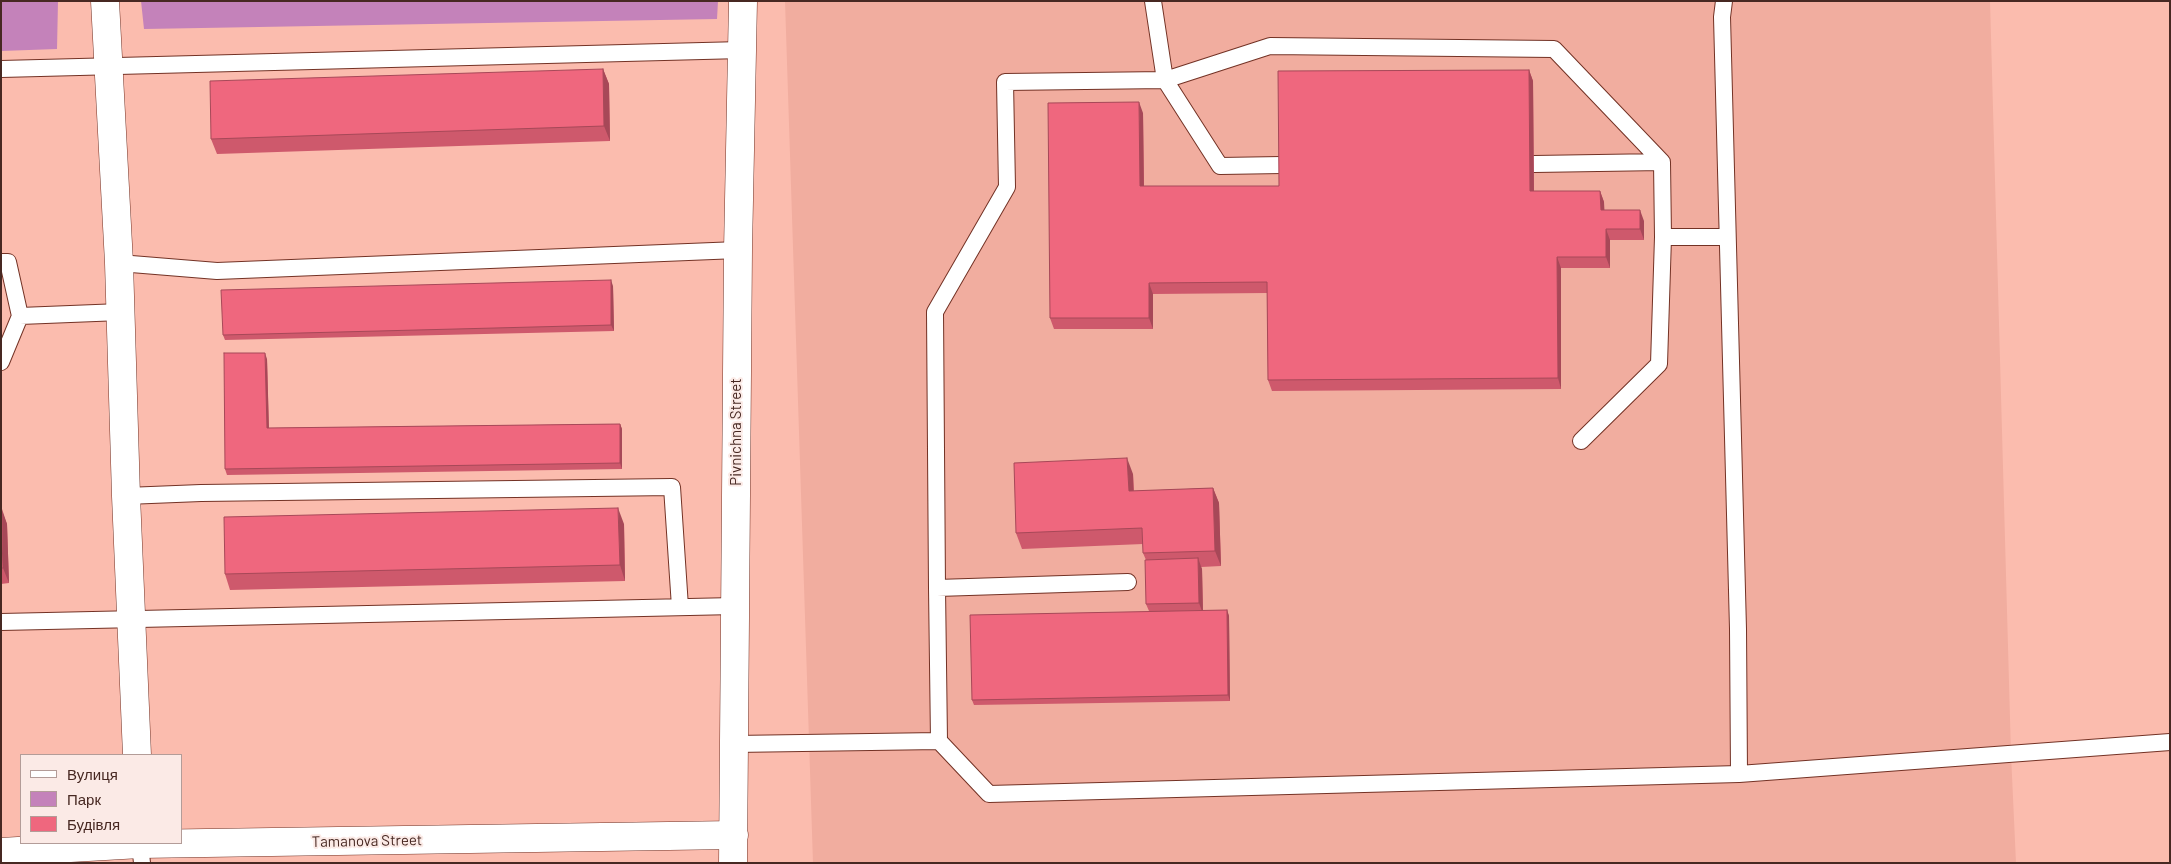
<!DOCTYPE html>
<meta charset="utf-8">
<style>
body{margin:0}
#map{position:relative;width:2171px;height:864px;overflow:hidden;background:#fbbcae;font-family:Barlow,sans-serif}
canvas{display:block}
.frame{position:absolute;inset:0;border:2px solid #472822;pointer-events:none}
.legend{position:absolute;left:20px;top:754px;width:162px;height:90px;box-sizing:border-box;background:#fbeae6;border:1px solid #b39c98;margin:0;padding:6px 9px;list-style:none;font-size:15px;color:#472822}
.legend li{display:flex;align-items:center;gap:10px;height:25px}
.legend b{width:25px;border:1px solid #b39c98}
</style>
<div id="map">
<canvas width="2171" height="864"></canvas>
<div class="frame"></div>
<ul class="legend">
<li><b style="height:6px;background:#fff"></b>Вулиця</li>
<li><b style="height:14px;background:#c482ba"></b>Парк</li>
<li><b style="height:14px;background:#ef677e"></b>Будівля</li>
</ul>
</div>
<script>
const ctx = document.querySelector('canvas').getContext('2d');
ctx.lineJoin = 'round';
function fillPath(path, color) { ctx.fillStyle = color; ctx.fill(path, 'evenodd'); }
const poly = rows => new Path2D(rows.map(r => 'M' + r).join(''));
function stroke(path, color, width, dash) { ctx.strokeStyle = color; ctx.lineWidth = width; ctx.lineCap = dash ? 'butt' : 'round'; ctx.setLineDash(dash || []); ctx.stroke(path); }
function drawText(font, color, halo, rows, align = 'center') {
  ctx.font = font + ' Barlow,sans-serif'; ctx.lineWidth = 4; ctx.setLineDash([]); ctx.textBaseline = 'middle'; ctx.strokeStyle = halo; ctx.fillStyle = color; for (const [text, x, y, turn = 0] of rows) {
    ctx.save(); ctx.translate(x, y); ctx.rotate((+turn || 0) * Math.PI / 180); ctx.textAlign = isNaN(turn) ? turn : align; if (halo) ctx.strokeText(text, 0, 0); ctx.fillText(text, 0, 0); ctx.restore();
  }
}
const built = poly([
 [785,1,1990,1,2011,754,2016,863,813,863]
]);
const green = poly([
 [1,1,58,1,57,49,1,51],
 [141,1,718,1,717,19,144,29]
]);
const service = poly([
 [1153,1,1165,80,1270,46,1554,49,1662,162],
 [1,69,742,50],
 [1534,164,1662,162,1663,237,1727,237],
 [1,262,8,262,20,316],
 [119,263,217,271,738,250],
 [1,362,20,316,121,312],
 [1581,441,1659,364,1663,237],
 [126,496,201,493,672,487,680,607],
 [937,588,935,312,1007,187,1005,82,1165,80,1220,166,1282,165],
 [1,622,735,606],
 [939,741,937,588,1128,582],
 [734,744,939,741,989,794,1739,774,1738,629,1722,17,1724,1],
 [1739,774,2170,742],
 [140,844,142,863]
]);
const minor = poly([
 [105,1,119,263,126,496,137,755],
 [1,852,140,844,734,835],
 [733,863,738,250,743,1]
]);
const wall = poly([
 [603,69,609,84,610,141,217,154,211,139],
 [1529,70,1533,81,1534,191,1600,191,1604,202,1604,210,1644,221,1644,240,1610,240,1610,268,1561,268,1561,389,1272,391,1268,380,1267,293,1153,294,1153,329,1054,329,1050,318,1143,113,1144,186,1279,186],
 [613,286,614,331,225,340,223,335],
 [267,359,269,428,620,424,622,429,622,469,227,475,225,469],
 [1133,474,1134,491,1213,488,1219,503,1221,566,1201,567,1202,569,1203,611,1227,610,1229,616,1230,701,974,705,972,700,1149,611,1146,604,1146,560,1143,553,1143,544,1022,549,1016,533],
 [1,509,7,524,9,583,1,584],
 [624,524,625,581,230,590,225,574]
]);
const shadedWall = poly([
 [603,69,609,84,610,141,604,126],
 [1529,70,1533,81,1534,202,1530,191],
 [1139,102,1143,113,1144,197,1140,186],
 [1600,191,1604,202,1605,221,1601,210],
 [1640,210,1644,221,1644,240,1640,229],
 [1606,229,1610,240,1610,268,1606,257],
 [1557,257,1561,268,1561,389,1558,378],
 [611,280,613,286,614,331,611,325],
 [1149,283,1153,294,1153,329,1149,318],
 [265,353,267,359,269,434,267,428],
 [620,424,622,429,622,469,620,463],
 [1127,458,1133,474,1134,507,1129,491],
 [1213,488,1219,503,1221,566,1215,551],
 [618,508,624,524,625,581,620,565],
 [2,509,7,524,9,583,3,568],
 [1198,558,1202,569,1203,614,1199,603],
 [1227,610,1229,616,1230,701,1228,695]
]);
const building = poly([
 [603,69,604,126,211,139,210,81,603,69],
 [1529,70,1530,191,1600,191,1601,210,1640,210,1640,229,1606,229,1606,257,1557,257,1558,378,1268,380,1267,282,1149,283,1149,318,1050,318,1048,103,1139,102,1140,186,1279,186,1278,71,1529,70],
 [611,280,611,325,223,335,221,290,611,280],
 [224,353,265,353,267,428,620,424,620,463,225,469,224,353],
 [1127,458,1129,491,1213,488,1215,551,1143,553,1142,528,1016,533,1014,463,1127,458],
 [618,508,620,565,225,574,224,517,618,508],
 [1,509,3,568,1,568,1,509],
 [1198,558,1199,603,1146,604,1145,560,1198,558],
 [1227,610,1228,695,972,700,970,615,1227,610]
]);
const streetNames = [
 ["Pivnichna Street",736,432,-90],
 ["Tamanova Street",367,841,-1]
];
fillPath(built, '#f1ad9f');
fillPath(green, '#c482ba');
stroke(service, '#733225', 18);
stroke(minor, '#733225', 29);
stroke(service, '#fff', 16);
stroke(minor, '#fff', 28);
fillPath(wall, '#ce596c');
fillPath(shadedWall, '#a74858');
fillPath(building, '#ef677e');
stroke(building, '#a74858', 1);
drawText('15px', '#472822', '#fbeae6', streetNames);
</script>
